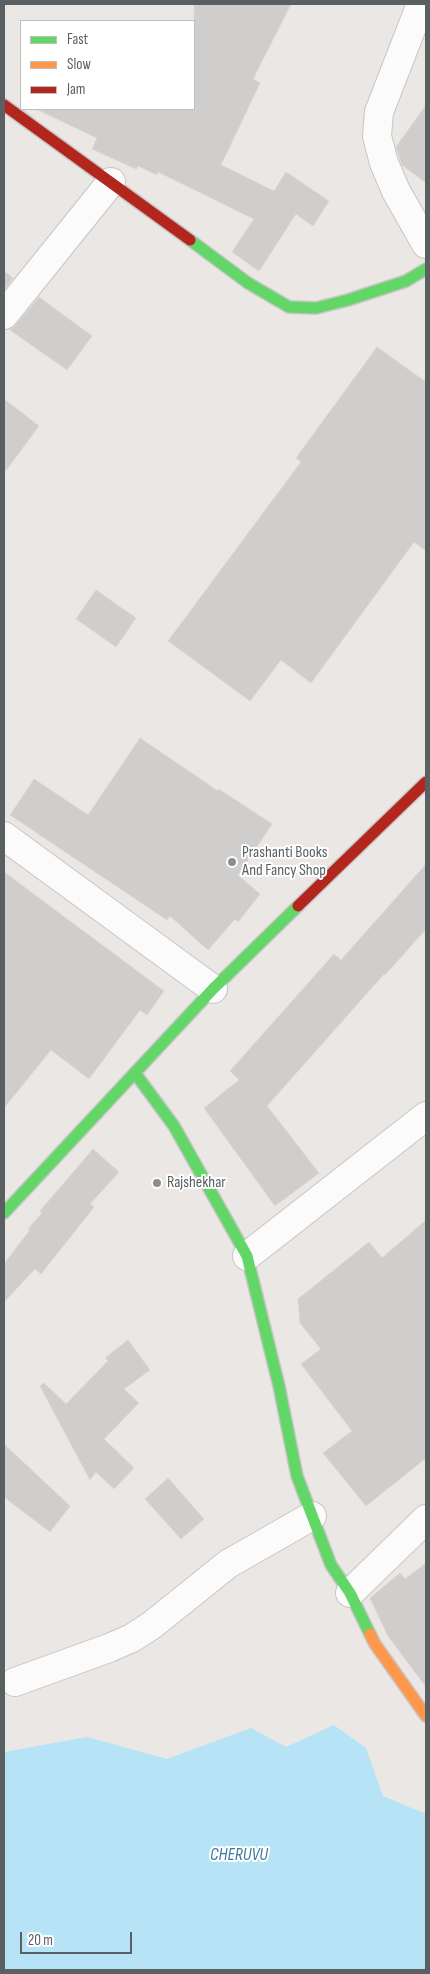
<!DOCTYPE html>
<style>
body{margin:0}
#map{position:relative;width:430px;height:1974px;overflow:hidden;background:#eae7e4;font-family:"Sofia Sans Condensed",sans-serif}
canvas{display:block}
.frame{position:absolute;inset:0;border:5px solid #5a5f62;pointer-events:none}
.legend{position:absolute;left:20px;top:20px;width:175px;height:90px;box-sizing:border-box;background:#fff;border:1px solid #bdbfc0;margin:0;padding:6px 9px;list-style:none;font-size:15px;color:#5a5f62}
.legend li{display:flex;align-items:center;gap:10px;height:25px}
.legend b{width:25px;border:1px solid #bdbfc0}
.scale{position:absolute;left:20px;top:1932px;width:112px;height:22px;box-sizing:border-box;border:2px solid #5a5f62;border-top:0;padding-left:6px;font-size:15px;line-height:18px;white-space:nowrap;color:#5a5f62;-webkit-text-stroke:4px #fff;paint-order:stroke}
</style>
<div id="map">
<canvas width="430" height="1974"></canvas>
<div class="frame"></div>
<ul class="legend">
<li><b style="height:6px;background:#63d668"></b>Fast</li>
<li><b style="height:6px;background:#ff974d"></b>Slow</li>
<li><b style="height:6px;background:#b3261e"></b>Jam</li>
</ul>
<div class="scale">20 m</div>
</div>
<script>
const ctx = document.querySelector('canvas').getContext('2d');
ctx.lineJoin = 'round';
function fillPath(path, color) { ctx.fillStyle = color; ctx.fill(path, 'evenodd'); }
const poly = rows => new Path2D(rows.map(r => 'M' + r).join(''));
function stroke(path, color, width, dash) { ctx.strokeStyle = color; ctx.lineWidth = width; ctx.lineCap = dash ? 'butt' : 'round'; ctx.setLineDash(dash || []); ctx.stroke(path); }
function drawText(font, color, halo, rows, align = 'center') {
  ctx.font = font + ' "Sofia Sans Condensed",sans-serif'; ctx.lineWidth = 4; ctx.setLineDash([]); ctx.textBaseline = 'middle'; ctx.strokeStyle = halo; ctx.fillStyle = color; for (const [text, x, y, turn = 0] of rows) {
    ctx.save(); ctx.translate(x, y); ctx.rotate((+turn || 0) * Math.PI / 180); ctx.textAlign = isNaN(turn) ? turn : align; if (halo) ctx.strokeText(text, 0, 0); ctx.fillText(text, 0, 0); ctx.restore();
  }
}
const water = poly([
 [334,1725,366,1748,383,1796,426,1814,426,1970,4,1970,4,1752,87,1737,167,1759,251,1728,286,1747]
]);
const building = poly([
 [194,4,291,4,253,79,260,83,221,165,274,191,286,172,329,201,313,226,296,214,259,271,232,252,254,219,158,172,157,175,138,166,136,169,92,149,97,138,36,109,194,109,194,4],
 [426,105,426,183,402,165,396,147,426,105],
 [4,271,13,278,4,290,4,271],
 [39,297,92,336,67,370,10,330,16,325,39,297],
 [377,347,426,382,426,551,414,542,311,683,281,660,250,701,168,641,301,462,296,458,377,347],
 [4,399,39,426,4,473,4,399],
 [96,590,136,618,116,647,76,619,96,590],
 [140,738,218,791,219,789,272,824,238,875,260,894,238,922,235,919,208,950,170,916,167,920,10,815,34,779,88,815,140,738],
 [426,864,426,929,385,975,384,974,267,1106,319,1173,275,1206,204,1108,239,1080,230,1071,334,954,341,960,426,864],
 [4,872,164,991,147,1015,140,1010,89,1079,51,1050,4,1108,4,872],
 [93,1149,119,1172,90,1204,94,1207,41,1274,35,1269,4,1302,4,1264,30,1230,28,1229,42,1213,40,1211,93,1149],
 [426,1220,426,1458,366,1506,323,1453,352,1431,301,1364,321,1349,300,1323,298,1299,369,1242,382,1258,426,1220],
 [128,1340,150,1370,124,1389,139,1403,104,1439,134,1468,114,1489,96,1472,90,1480,40,1386,44,1383,66,1404,108,1361,105,1358,128,1340],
 [4,1444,70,1506,50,1532,4,1497,4,1444],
 [168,1478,204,1519,181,1539,145,1499,168,1478],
 [426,1563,426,1687,388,1636,370,1598,400,1573,405,1579,426,1563]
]);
const street = poly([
 [421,4,379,112,377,136,384,163,396,191,426,244],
 [4,315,111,182],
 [4,836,213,989],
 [247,1256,426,1116],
 [350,1593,426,1519],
 [15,1682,109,1648,132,1638,152,1625,228,1564,312,1516]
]);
const fast = poly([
 [190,240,248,283,289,307,316,308,348,300,406,281,426,269],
 [135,1073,174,1126,247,1256,279,1386,297,1476,331,1565,350,1593,370,1634],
 [4,1213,213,989,298,906]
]);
const slow = poly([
 [370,1634,375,1644,426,1716]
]);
const jam = poly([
 [4,105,190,240],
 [298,906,426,782]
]);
const markers = [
 [232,862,5,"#8c8f90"],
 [157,1183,5,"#8c8f90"]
];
const poiNames = [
 ["Prashanti Books",242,853],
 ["And Fancy Shop",242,871],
 ["Rajshekhar",167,1183]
];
const waterNames = [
 ["CHERUVU",239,1855]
];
fillPath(water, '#b6e4f6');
fillPath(building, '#d0cecd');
stroke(building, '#d9d6d4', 1);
stroke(street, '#c6c6c6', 30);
stroke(fast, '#c6c6c6', 14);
stroke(slow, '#c6c6c6', 14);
stroke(jam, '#c6c6c6', 14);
stroke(street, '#fcfbfb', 28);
stroke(fast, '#63d668', 11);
stroke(slow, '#ff974d', 11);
stroke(jam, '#b3261e', 11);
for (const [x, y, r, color] of markers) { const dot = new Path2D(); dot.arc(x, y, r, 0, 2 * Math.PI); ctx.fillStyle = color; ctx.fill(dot); stroke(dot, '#fff', 2); }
drawText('16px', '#5a5f62', '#fff', poiNames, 'left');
drawText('italic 18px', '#39799d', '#fff', waterNames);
</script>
